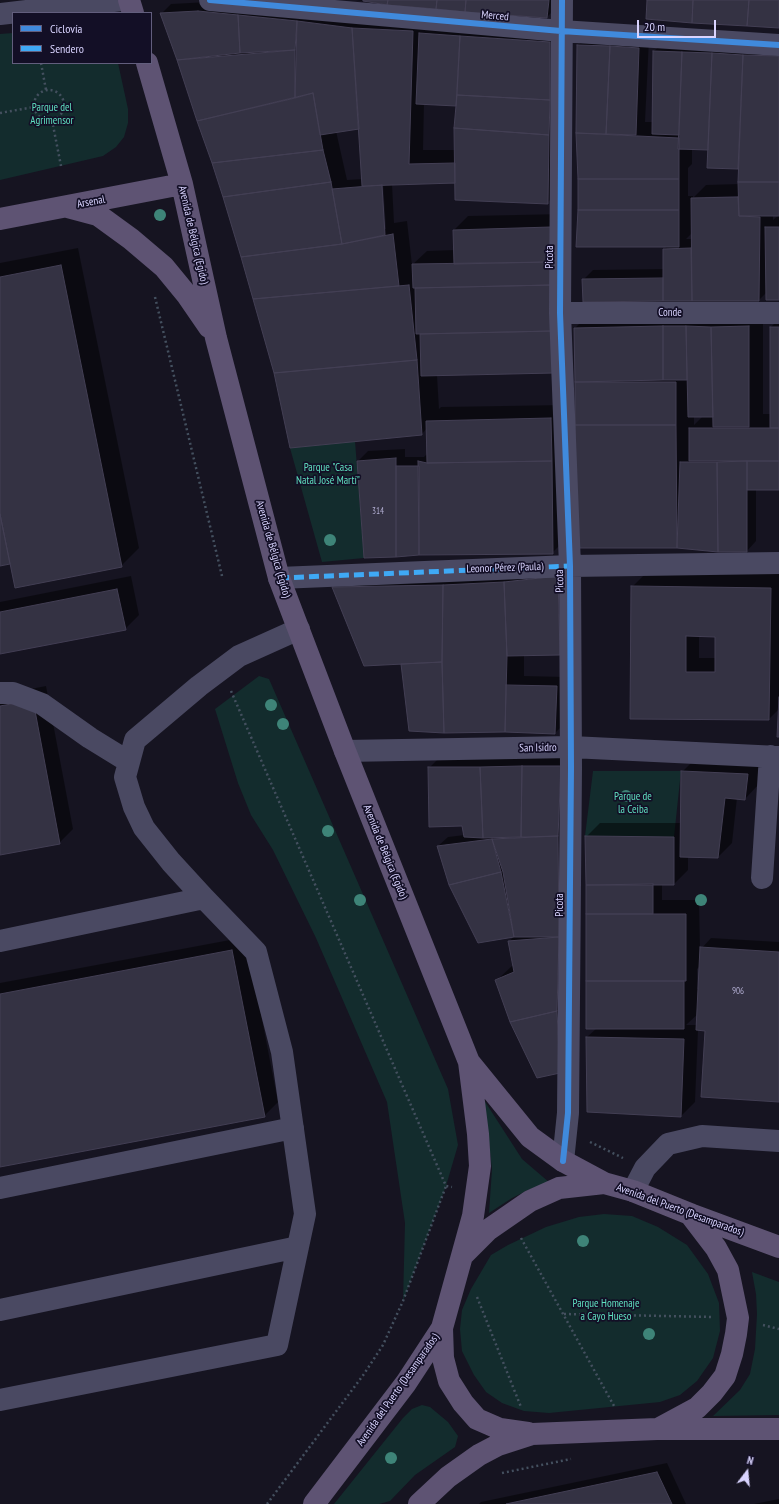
<!DOCTYPE html>
<meta charset="utf-8">
<style>
body{margin:0}
#map{position:relative;width:779px;height:1504px;overflow:hidden;background:#161421;font-family:"PT Sans Narrow",sans-serif}
canvas{display:block}
.legend{position:absolute;left:12px;top:12px;width:140px;height:52px;box-sizing:border-box;background:#130f26;border:1px solid #625e7d;margin:0;padding:5px 7px;list-style:none;font-size:12px;color:#d9d4ff}
.legend li{display:flex;align-items:center;gap:8px;height:20px}
.legend b{width:20px;border:1px solid #625e7d}
.north{position:absolute;left:727px;top:1452px;width:40px;height:40px;-webkit-text-stroke:3px #130f26;paint-order:stroke;rotate:16deg;font-size:11px;font-weight:700;line-height:16px;text-align:center;color:#d9d4ff}
.north::after{content:'';display:block;margin:auto;width:14px;height:18px;background:#d9d4ff;clip-path:polygon(50% 0,100% 100%,50% 72%,0 100%)}
.scale{position:absolute;left:637px;top:20px;width:79px;height:18px;box-sizing:border-box;border:2px solid #d9d4ff;border-top:0;padding-left:5px;font-size:12px;line-height:14px;white-space:nowrap;color:#d9d4ff;-webkit-text-stroke:3px #130f26;paint-order:stroke}
</style>
<div id="map">
<canvas width="779" height="1504"></canvas>
<ul class="legend">
<li><b style="height:5px;background:#408adc"></b>Ciclovía</li>
<li><b style="height:5px;background:#3fa9f5"></b>Sendero</li>
</ul>
<div class="north">N</div>
<div class="scale">20 m</div>
</div>
<script>
const ctx = document.querySelector('canvas').getContext('2d');
ctx.lineJoin = 'round';
function fillPath(path, color) { ctx.fillStyle = color; ctx.fill(path, 'evenodd'); }
const poly = rows => new Path2D(rows.map(r => 'M' + r).join(''));
function stroke(path, color, width, dash) { ctx.strokeStyle = color; ctx.lineWidth = width; ctx.lineCap = dash ? 'butt' : 'round'; ctx.setLineDash(dash || []); ctx.stroke(path); }
function drawText(font, color, halo, rows, align = 'center') {
  ctx.font = font + ' "PT Sans Narrow",sans-serif'; ctx.lineWidth = 3.5; ctx.setLineDash([]); ctx.textBaseline = 'middle'; ctx.strokeStyle = halo; ctx.fillStyle = color; for (const [text, x, y, turn = 0] of rows) {
    ctx.save(); ctx.translate(x, y); ctx.rotate((+turn || 0) * Math.PI / 180); ctx.textAlign = isNaN(turn) ? turn : align; if (halo) ctx.strokeText(text, 0, 0); ctx.fillText(text, 0, 0); ctx.restore();
  }
}
const green = poly([
 [13,33,13,63,118,63,128,109,128,123,124,137,116,147,103,156,0,180,0,34],
 [355,441,364,558,322,562,290,448],
 [259,676,269,679,448,1089,458,1145,446,1186,403,1301,405,1223,387,1102,316,938,273,850,251,815,238,783,215,709],
 [593,771,681,771,674,837,585,836],
 [484,1100,522,1159,550,1183,528,1190,512,1198,489,1213,492,1169],
 [604,1214,632,1216,658,1227,687,1245,708,1274,719,1303,720,1331,713,1358,697,1381,680,1395,660,1402,549,1413,524,1411,502,1403,486,1392,474,1375,462,1351,460,1329,462,1310,471,1289,491,1255,508,1245,546,1227,579,1217],
 [752,1272,779,1282,779,1415,713,1416,740,1390,750,1374,755,1349,757,1314,756,1294],
 [422,1405,430,1407,448,1422,458,1436,455,1447,415,1475,390,1501,379,1504,334,1504,403,1418,412,1409]
]);
const shadow = poly([
 [356,0,561,0,561,3,547,17,387,4],
 [208,2,564,28,561,189,547,203,456,182,392,184,394,223,407,221,412,265,427,251,455,250,454,230,468,216,564,214,567,358,437,375,439,409,441,407,564,405,576,433,575,328,589,314,763,313,763,414,771,414,771,327,779,319,779,489,756,489,756,541,747,551,677,547,577,528,552,553,419,554,365,557,358,461,368,451,405,449,405,457,424,457,428,453,427,428,422,434,290,447,275,373,225,197,178,60,180,59,162,13,171,4],
 [424,103,457,105,456,150,423,150],
 [359,128,363,179,347,180,336,131],
 [381,184,383,184,386,229,384,229],
 [694,416,703,416,694,425],
 [588,36,649,39,645,122,653,122,654,51,664,42,779,38,779,299,767,292,759,300,692,300,583,280,593,270,664,269,664,249,667,246,579,210,577,133,578,45],
 [709,147,709,167,739,168,739,184,706,185,693,198,693,196,688,196,688,168,692,164,692,148],
 [742,196,743,198,705,199,705,197],
 [773,215,779,215,773,220],
 [692,233,692,239,686,239],
 [78,248,139,548,121,566,11,562,0,565,0,263],
 [572,563,574,640,524,655,524,676,566,677,565,723,555,733,402,663,365,665,334,587,347,573],
 [646,573,779,574,779,709,769,719,631,718,632,587],
 [699,635,716,636,716,658,699,658],
 [131,576,139,615,125,629,0,653,0,602],
 [46,686,73,829,59,843,0,854,0,695],
 [443,754,570,757,560,1072,496,981,513,965,509,942,514,936,479,941,438,846,448,837,465,835,463,825,429,768],
 [696,758,761,760,758,785,745,799,737,798,732,843,718,857,688,856,688,870,674,884,662,884,662,900,699,900,700,950,711,938,779,942,779,1101,706,1030,698,1030,695,1102,681,1116,587,1037,597,1028,586,837,600,823,681,823,682,772],
 [700,966,699,989,697,989,697,969],
 [698,1014,697,1025,686,1025],
 [246,937,278,1102,264,1116,0,1166,0,983],
 [667,1463,686,1504,479,1504,481,1502],
 [779,1499,779,1504,754,1504]
]);
const building = poly([
 [363,0,388,0,387,5,363,1,363,0],
 [388,0,437,0,436,9,387,5,388,0],
 [437,0,466,0,465,12,436,9,437,0],
 [466,0,549,0,547,18,465,12,466,0],
 [647,0,693,0,692,23,646,19,647,0],
 [693,0,749,0,747,26,692,23,693,0],
 [749,0,779,0,779,28,747,26,749,0],
 [198,11,238,15,240,53,177,60,160,13,198,11],
 [238,15,297,21,295,50,240,53,238,15],
 [297,21,352,28,359,129,320,135,313,93,295,98,297,21],
 [352,28,413,31,409,164,455,163,455,183,362,186,352,28],
 [419,33,460,36,456,106,416,104,419,33],
 [460,36,550,42,550,100,457,95,460,36],
 [577,45,610,46,606,134,576,133,577,45],
 [610,46,639,48,636,135,606,134,610,46],
 [295,50,295,98,197,121,177,60,295,50],
 [653,51,682,52,679,135,652,134,653,51],
 [682,52,712,53,708,150,678,149,682,52],
 [712,53,743,55,738,169,707,168,712,53],
 [743,55,779,56,779,182,738,182,743,55],
 [313,93,323,150,212,163,197,121,313,93],
 [457,95,550,100,549,135,454,128,457,95],
 [454,128,549,135,548,204,455,200,454,128],
 [576,133,679,138,679,179,578,179,576,133],
 [323,150,331,182,223,197,212,163,323,150],
 [578,179,679,179,679,210,578,210,578,179],
 [331,182,342,244,241,257,223,197,331,182],
 [738,182,779,182,779,216,739,216,738,182],
 [382,185,385,235,342,244,332,189,382,185],
 [738,197,739,216,760,217,759,301,692,301,691,198,738,197],
 [578,210,679,210,679,247,576,247,578,210],
 [551,227,551,262,454,264,453,230,551,227],
 [765,227,779,227,779,300,766,300,765,227],
 [393,234,399,286,253,299,241,257,342,244,393,234],
 [691,248,692,301,663,301,663,249,691,248],
 [551,262,552,285,413,288,412,264,551,262],
 [61,265,122,567,15,588,0,514,0,277,61,265],
 [663,278,663,301,583,302,582,279,663,278],
 [409,285,417,360,274,373,253,299,409,285],
 [552,285,553,331,416,334,415,288,552,285],
 [663,326,686,326,687,380,663,380,663,326],
 [663,326,663,380,575,382,574,328,663,326],
 [686,326,711,327,713,417,688,417,686,326],
 [749,326,749,427,713,427,711,327,749,326],
 [770,327,779,327,779,428,770,428,770,327],
 [553,331,554,373,421,376,420,334,553,331],
 [417,360,422,435,290,448,274,373,417,360],
 [575,382,676,382,676,425,575,425,575,382],
 [551,418,552,461,427,463,426,421,551,418],
 [575,425,676,425,677,548,576,548,575,425],
 [689,428,779,428,779,461,689,461,689,428],
 [396,458,396,557,364,558,357,461,396,458],
 [418,461,427,463,552,461,553,554,419,555,418,461],
 [747,461,779,461,779,490,747,490,747,461],
 [747,461,747,552,718,552,717,462,747,461],
 [680,462,717,462,718,552,677,548,680,462],
 [396,466,419,466,419,555,396,557,396,466],
 [0,514,10,564,0,566,0,514],
 [558,576,560,655,507,656,504,582,558,576],
 [504,582,507,656,505,732,444,733,442,662,443,585,504,582],
 [443,585,442,662,364,666,332,587,443,585],
 [631,586,771,588,769,720,630,719,631,586],
 [686,636,715,637,715,672,686,672,686,636],
 [117,589,126,630,0,654,0,612,117,589],
 [442,662,444,733,409,731,401,664,442,662],
 [506,685,557,686,555,734,505,732,506,685],
 [779,697,779,737,777,737,779,697],
 [33,700,60,844,0,855,0,706,33,700],
 [522,766,521,837,483,838,480,767,522,766],
 [522,766,561,766,558,836,521,837,522,766],
 [428,767,480,767,483,838,464,837,462,826,429,827,428,767],
 [681,771,748,774,745,800,725,798,718,858,680,857,681,771],
 [558,836,559,937,514,937,503,872,492,839,558,836],
 [585,836,674,837,674,885,586,885,585,836],
 [492,839,501,872,449,885,437,846,492,839],
 [501,872,514,937,478,943,449,885,501,872],
 [653,884,653,914,586,914,586,885,653,884],
 [586,914,686,914,686,981,586,981,586,914],
 [559,937,557,1011,510,1022,495,980,514,972,508,941,559,937],
 [700,947,779,952,779,1102,701,1097,705,1031,696,1030,700,947],
 [232,950,265,1117,0,1167,0,994,232,950],
 [586,981,684,981,684,1029,586,1029,586,981],
 [557,1011,560,1073,537,1078,510,1022,557,1011],
 [586,1037,684,1039,681,1117,587,1112,586,1037],
 [657,1472,672,1504,506,1504,534,1498,657,1472]
]);
const path = poly([
 [41,63,46,90],
 '34 105a15 15 0 1 1 30 0a15 15 0 1 1-30 0Z',
 [0,113,34,107],
 [52,120,61,166],
 [155,297,222,576],
 [231,691,446,1186,452,1187],
 [590,1142,623,1158],
 [521,1238,614,1406],
 [477,1297,521,1407],
 [564,1314,713,1317],
 [763,1325,779,1329],
 [502,1473,571,1459],
 [267,1504,364,1374,383,1345,403,1301,446,1186]
]);
const minor = poly([
 [210,0,561,31,779,45],
 [562,0,560,313,570,566,571,768,568,1113,563,1161],
 [0,14,122,0],
 [560,313,779,313],
 [279,578,570,566,779,563],
 [0,693,13,693,42,704,90,738,129,762],
 [345,751,571,747,779,757],
 [762,878,770,756],
 [0,941,204,898,171,862,144,828,134,807,125,777,135,740,199,686,239,656,299,629],
 [0,1188,293,1128],
 [633,1191,645,1168,668,1144,702,1136,779,1141],
 [0,1310,298,1247],
 [0,1400,277,1345,305,1214,282,1052,256,952,204,898]
]);
const major = poly([
 [129,0,133,13],
 [147,63,182,184,216,338,279,578,345,751,469,1062,478,1134,480,1166,473,1216,442,1328,406,1383,314,1504],
 [68,207,98,215,131,239,164,267,187,295,209,327],
 [0,219,182,184],
 [469,1062,530,1137,563,1161,604,1183],
 [463,1255,488,1230,530,1201,559,1188,604,1183,633,1191,690,1214,779,1247],
 [442,1328,443,1358,449,1381,463,1403,477,1419,500,1429,528,1433],
 [660,1428,697,1408,712,1393,725,1376,732,1354,736,1334,738,1318,728,1270,716,1248,690,1214],
 [419,1504,448,1477,479,1455,498,1445,532,1434,657,1429,779,1429]
]);
const quiet = poly([
 [279,578,570,566]
]);
const cycleway = poly([
 [210,0,561,31,779,45],
 [562,0,560,313,570,566,571,768,568,1113,563,1161]
]);
const trees = [
 [160,215],
 [330,540],
 [271,705],
 [283,724],
 [626,796],
 [328,831],
 [360,900],
 [701,900],
 [583,1241],
 [649,1334],
 [391,1458]
];
const numberNames = [
 ["314",378,511],
 ["906",738,991]
];
const streetNames = [
 ["Merced",495,16,5],
 ["Arsenal",91,202,-11],
 ["Avenida de Bélgica (Egido)",193,235,77],
 ["Picota",550,257,-90],
 ["Conde",670,313],
 ["Avenida de Bélgica (Egido)",273,549,74],
 ["Leonor Pérez (Paula)",505,568,-2],
 ["Picota",560,581,-91],
 ["San Isidro",538,748,-1],
 ["Avenida de Bélgica (Egido)",385,852,68],
 ["Picota",560,905,-90],
 ["Avenida del Puerto (Desamparados)",680,1210,20],
 ["Avenida del Puerto (Desamparados)",398,1390,-55]
];
const parkNames = [
 ["Parque del",52,108],
 ["Agrimensor",52,121],
 ["Parque \"Casa",328,468],
 ["Natal José Martí\"",328,481],
 ["Parque de",633,797],
 ["la Ceiba",633,810],
 ["Parque Homenaje",606,1304],
 ["a Cayo Hueso",606,1317]
];
fillPath(green, '#132c2d');
fillPath(shadow, '#0007');
fillPath(building, '#343243');
stroke(building, '#433f54', 1);
stroke(path, '#44505f', 2.5, [2, 3]);
stroke(minor, '#4a4962', 22);
stroke(major, '#5e5373', 22);
stroke(quiet, '#3fa9f5', 5, [10, 5]);
stroke(cycleway, '#408adc', 6);
ctx.fillStyle = '#3e8478';
for (const [x, y] of trees) { ctx.beginPath(); ctx.arc(x, y, 6, 0, 2 * Math.PI); ctx.fill(); }
drawText('9px', '#b0acd0', null, numberNames);
drawText('11px', '#d9d4ff', '#130f26', streetNames);
drawText('11px', '#5fe0c0', '#130f26', parkNames);
</script>
